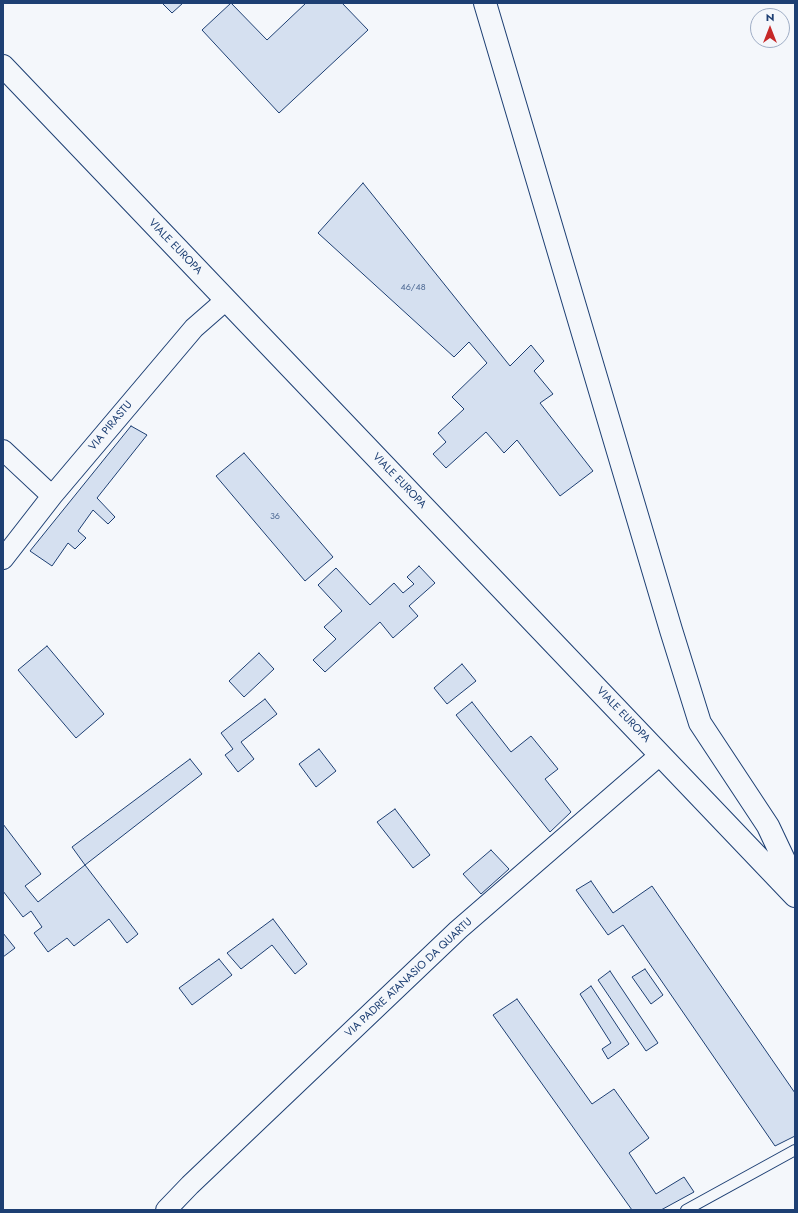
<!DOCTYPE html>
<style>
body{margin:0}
#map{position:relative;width:798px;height:1213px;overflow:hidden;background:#f4f7fb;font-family:Jost,sans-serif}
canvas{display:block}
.frame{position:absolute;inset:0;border:4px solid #1d3f73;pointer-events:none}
.north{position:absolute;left:750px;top:8px;width:40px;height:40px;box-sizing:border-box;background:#f4f7fb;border:1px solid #9eadc5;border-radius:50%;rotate:0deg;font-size:11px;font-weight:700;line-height:16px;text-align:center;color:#1d3f73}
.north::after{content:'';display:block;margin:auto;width:14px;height:18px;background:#c62828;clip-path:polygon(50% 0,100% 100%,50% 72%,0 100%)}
</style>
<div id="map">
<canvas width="798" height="1213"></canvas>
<div class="frame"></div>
<div class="north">N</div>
</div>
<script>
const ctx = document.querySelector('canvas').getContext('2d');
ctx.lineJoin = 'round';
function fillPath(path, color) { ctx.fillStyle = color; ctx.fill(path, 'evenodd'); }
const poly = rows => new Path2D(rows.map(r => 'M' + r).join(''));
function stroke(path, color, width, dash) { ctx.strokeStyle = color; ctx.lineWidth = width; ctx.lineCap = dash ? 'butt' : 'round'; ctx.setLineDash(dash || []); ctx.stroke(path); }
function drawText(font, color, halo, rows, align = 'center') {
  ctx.font = font + ' Jost,sans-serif'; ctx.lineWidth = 3; ctx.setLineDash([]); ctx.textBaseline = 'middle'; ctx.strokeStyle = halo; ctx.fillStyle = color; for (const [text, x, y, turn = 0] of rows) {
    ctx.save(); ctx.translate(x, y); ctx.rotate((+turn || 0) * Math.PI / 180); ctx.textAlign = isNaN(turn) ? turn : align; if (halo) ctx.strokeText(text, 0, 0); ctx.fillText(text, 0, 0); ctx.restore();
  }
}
const building = poly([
 [162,3,183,3,172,13,162,3],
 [231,3,267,40,306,3,342,3,368,30,279,113,202,30,231,3],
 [363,183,510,366,531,345,544,361,534,371,553,394,540,403,593,471,560,496,517,440,504,453,486,432,446,468,433,454,446,442,438,433,464,409,452,397,487,363,469,342,454,357,318,233,363,183],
 [131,426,147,435,97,498,115,517,108,524,93,510,78,531,86,538,75,549,68,543,52,566,30,551,131,426],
 [244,453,333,557,305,581,216,476,244,453],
 [419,566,435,583,409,606,418,616,393,638,380,622,325,672,313,660,336,639,324,627,342,611,318,585,336,568,370,605,394,583,403,593,414,584,407,577,419,566],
 [47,646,104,714,76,738,18,670,47,646],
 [259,653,274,669,244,697,229,681,259,653],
 [462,664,476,681,447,704,434,688,462,664],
 [265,699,277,714,241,742,254,759,238,772,225,755,233,749,221,733,265,699],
 [472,702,511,752,531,736,558,769,545,779,571,812,550,832,456,715,472,702],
 [319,749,336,771,316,787,299,764,319,749],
 [190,759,202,774,85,865,72,847,190,759],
 [395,809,430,855,413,868,377,822,395,809],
 [3,824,41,874,25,886,38,902,85,865,138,934,127,943,109,919,74,946,67,938,48,952,34,933,42,927,31,911,23,917,3,891,3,824],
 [491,850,509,869,481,894,463,874,491,850],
 [591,881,613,913,652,886,795,1093,795,1136,775,1146,623,925,608,935,576,890,591,881],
 [273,919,307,964,295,974,272,945,241,969,227,953,273,919],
 [3,933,15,948,3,957,3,933],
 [219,959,232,975,192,1005,179,988,219,959],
 [645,969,663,995,651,1004,632,977,645,969],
 [610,971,658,1043,646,1051,598,980,610,971],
 [591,986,629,1044,608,1059,602,1049,611,1043,580,994,591,986],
 [517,999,592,1104,614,1089,649,1138,629,1153,656,1194,684,1177,694,1192,661,1210,632,1210,493,1015,517,999]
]);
const service = poly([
 [686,1210,795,1150]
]);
const minor = poly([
 [3,450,52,496],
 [3,559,52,496,194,328,226,300],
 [166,1210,190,1185,458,930,660,755]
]);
const primary = poly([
 [485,3,671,630,700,723,768,826,795,883],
 [3,66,795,896]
]);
const numberNames = [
 ["46/48",413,288],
 ["36",275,517]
];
const streetNames = [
 ["VIALE EUROPA",175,247,46],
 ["VIA PIRASTU",111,426,-50],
 ["VIALE EUROPA",399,481,46],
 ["VIALE EUROPA",623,715,46],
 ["VIA PADRE ATANASIO DA QUARTU",409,978,-43]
];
fillPath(building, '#d5e0f0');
stroke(building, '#1d3f73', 1);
stroke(service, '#1d3f73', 12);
stroke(minor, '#1d3f73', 22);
stroke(primary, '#1d3f73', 24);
stroke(service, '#f4f7fb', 10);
stroke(minor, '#f4f7fb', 20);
stroke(primary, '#f4f7fb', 22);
drawText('9px', '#4b6792', null, numberNames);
drawText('11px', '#1d3f73', '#f4f7fb', streetNames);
</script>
